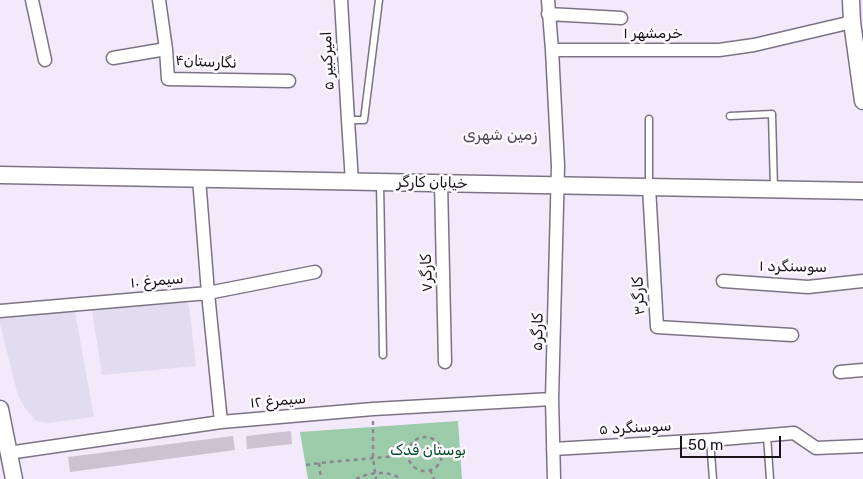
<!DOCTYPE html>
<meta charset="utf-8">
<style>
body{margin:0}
#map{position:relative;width:863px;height:479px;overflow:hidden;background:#f2e9fb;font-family:Rubik,sans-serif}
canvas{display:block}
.scale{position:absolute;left:680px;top:436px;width:101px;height:22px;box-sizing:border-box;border:2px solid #161319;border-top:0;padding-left:6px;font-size:15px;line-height:18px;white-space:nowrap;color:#161319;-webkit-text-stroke:4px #fcfafe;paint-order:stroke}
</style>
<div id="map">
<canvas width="863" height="479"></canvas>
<div class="scale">50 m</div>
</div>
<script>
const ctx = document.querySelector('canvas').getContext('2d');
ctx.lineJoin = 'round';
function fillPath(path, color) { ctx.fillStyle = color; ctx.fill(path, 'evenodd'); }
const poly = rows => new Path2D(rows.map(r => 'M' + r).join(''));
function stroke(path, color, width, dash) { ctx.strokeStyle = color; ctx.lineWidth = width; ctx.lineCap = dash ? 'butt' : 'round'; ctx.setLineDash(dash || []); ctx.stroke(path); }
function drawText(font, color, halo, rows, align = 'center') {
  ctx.font = font + ' Rubik,"Noto Naskh Arabic",sans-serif'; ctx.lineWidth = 5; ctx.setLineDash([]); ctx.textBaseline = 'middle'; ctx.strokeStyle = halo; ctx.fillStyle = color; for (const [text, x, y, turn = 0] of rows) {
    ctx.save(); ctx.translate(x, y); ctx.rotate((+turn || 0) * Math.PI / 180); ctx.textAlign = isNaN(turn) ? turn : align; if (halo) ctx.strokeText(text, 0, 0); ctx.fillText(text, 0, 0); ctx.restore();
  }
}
const education = poly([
 [180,300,189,305,196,366,102,375,92,310],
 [75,312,94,417,48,423,36,421,25,408,18,396,0,324,0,319]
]);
const green = poly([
 [458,421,462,479,308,479,300,432]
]);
const building = poly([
 [291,431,292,444,247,449,246,436],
 [233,436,235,450,70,472,68,457]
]);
const path = poly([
 [373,421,373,458,376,479],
 '408 454a17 17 0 1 1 34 0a17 17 0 1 1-34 0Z',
 [319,463,321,479],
 [306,465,319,463,408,455],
 [430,470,434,479],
 [356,479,362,476,375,473,386,473,396,476,401,479]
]);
const service = poly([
 [730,116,772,114,774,189],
 [649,119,649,186],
 [348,120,364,120,379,0],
 [380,182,383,355],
 [767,436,770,479],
 [710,440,713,479]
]);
const minor = poly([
 [32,0,45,60],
 [159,0,166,49,168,79,289,81],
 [341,0,348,120,352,182],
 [548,0,552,50,558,166,552,399,554,479],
 [548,14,621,18],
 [552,50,719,50,754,45,852,22],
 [113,58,166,49],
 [199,178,208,293,221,422],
 [441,183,445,362],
 [649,187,657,327,792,335],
 [723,281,808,287,863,281],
 [0,311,208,293,315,272],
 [840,372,863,370],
 [553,449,710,440,794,433,816,448,863,446],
 [8,453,221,422,373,409,552,399]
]);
const tertiary = poly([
 [851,0,852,22,863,101],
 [0,175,863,191],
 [0,409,14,479]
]);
const streetNames = [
 ["خرمشهر ۱",653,34],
 ["امیرکبیر ۵",328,61,-93],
 ["نگارستان۴",206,62,3],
 ["خیابان کارگر",432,183,1],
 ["سوسنگرد ۱",793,267,1],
 ["کارگر۷",427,273,-92],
 ["سیمرغ ۱۰",157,281,-5],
 ["کارگر۳",639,296,-93],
 ["کارگر۵",538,332,-89],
 ["سیمرغ ۱۲",278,401,-5],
 ["سوسنگرد ۵",635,428,-3]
];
const parkNames = [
 ["بوستان فدک",428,451]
];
const neighbourhoodNames = [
 ["زمین شهری",500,135]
];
fillPath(education, '#e2dcf1');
fillPath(green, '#9bcba8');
fillPath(building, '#ccc2d2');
stroke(service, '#7b7383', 9);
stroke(minor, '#7b7383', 15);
stroke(tertiary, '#7b7383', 19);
stroke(path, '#8c8692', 2.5, [4, 4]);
stroke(service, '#fff', 6);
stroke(minor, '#fff', 12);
stroke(tertiary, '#fff', 16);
drawText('15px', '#161319', '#fcfafe', streetNames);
drawText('15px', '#004e25', '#fcfafe', parkNames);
drawText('16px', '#4e4655', '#fcfafe', neighbourhoodNames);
</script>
